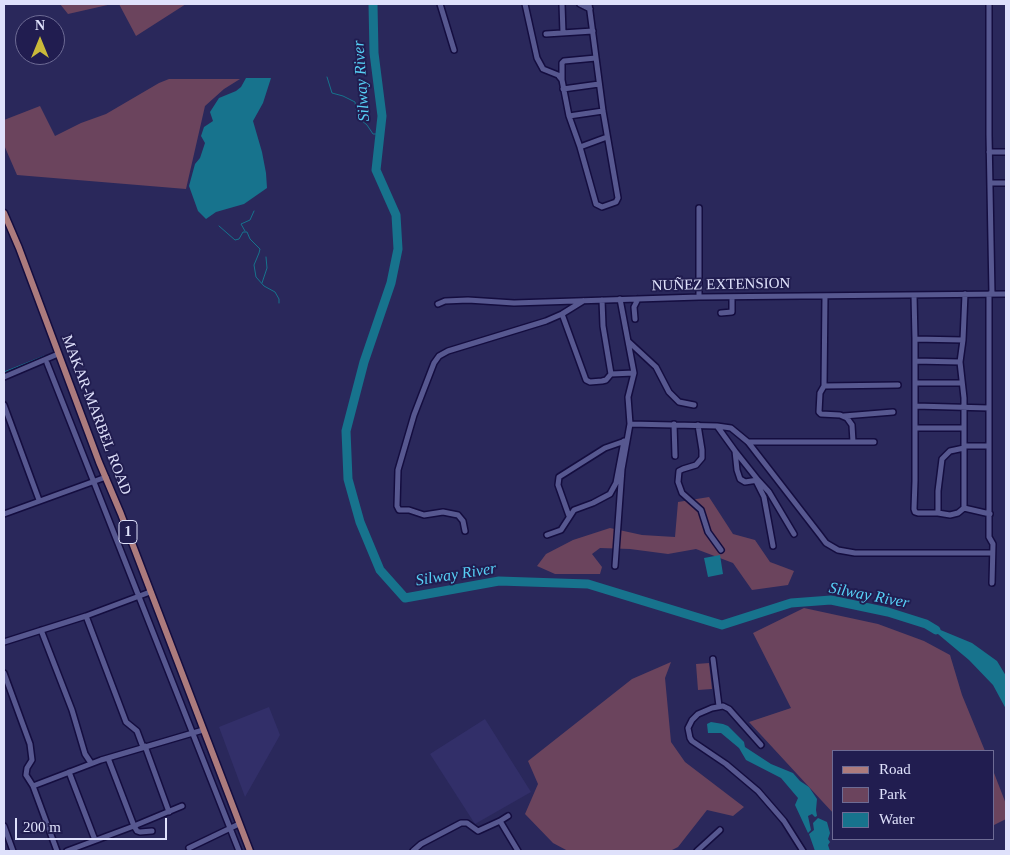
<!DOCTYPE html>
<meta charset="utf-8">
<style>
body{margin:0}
#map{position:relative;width:1010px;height:855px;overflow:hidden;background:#2a285b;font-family:"Times New Roman",serif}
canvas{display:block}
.frame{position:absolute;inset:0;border:5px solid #dfe1fb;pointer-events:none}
.legend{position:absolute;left:832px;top:750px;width:162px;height:90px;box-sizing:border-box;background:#211d50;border:1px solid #6d6b94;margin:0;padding:6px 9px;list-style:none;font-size:15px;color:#dfe1fb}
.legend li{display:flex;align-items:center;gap:10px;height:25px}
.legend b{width:25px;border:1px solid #6d6b94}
.north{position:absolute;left:15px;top:15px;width:50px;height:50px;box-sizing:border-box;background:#211d50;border:1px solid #6d6b94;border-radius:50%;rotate:0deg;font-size:14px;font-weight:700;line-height:20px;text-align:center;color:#dfe1fb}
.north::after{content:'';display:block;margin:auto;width:18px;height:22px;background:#caba3a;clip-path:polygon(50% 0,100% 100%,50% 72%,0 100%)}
.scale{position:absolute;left:15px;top:818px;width:152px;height:22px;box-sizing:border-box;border:2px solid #dfe1fb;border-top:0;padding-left:6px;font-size:15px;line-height:18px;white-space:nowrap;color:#dfe1fb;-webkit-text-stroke:4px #211d50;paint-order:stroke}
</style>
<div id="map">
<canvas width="1010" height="855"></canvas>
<div class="frame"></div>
<ul class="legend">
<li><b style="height:6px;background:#ac7b7d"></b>Road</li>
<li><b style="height:14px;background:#6b445d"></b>Park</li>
<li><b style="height:14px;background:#17738d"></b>Water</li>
</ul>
<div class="north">N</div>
<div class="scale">200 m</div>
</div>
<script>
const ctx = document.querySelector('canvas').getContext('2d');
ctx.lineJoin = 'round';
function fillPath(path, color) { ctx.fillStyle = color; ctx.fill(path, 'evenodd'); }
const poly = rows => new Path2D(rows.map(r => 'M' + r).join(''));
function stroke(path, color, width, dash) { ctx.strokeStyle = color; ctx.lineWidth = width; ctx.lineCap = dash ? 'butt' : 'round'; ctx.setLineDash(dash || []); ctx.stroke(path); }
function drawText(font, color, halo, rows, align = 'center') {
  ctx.font = font + ' "Times New Roman",serif'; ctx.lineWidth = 4; ctx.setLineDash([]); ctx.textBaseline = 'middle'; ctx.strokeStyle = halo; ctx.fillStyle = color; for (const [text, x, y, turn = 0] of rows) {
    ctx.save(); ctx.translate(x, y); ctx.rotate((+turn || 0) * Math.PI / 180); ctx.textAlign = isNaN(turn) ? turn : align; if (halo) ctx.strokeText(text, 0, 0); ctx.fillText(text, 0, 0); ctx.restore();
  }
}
const built = poly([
 [269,707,280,735,245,797,219,727],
 [485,719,531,792,475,824,430,754]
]);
const green = poly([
 [60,4,112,4,68,14],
 [119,4,186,4,136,36],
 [169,79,240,79,224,89,205,106,186,189,17,175,4,145,4,120,40,106,55,136,81,123,106,114,159,83],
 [709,497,733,534,755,540,770,562,794,571,788,585,752,590,733,563,696,549,668,554,630,549,600,548,592,554,602,567,600,574,555,574,537,566,546,554,573,540,610,528,642,535,675,537,678,502],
 [804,608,878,624,924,641,950,655,962,695,985,751,834,751,834,814,749,722,791,708,753,633],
 [671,662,665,678,671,742,685,762,744,807,733,816,707,810,678,847,670,851,568,851,553,843,525,814,538,784,528,761,632,679],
 [709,663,712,689,698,690,696,664],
 [994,773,1006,804,1006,819,994,825]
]);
const water = poly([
 [246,78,271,78,263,103,253,121,262,152,266,173,267,188,244,204,216,212,206,219,198,211,189,186,195,164,200,158,205,143,201,136,204,127,213,121,210,112,219,98,236,91,241,87],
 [720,555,723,574,708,577,704,558],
 [926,624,972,643,997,661,1006,676,1006,709,993,685,969,660],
 [711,722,723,724,728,726,744,742,745,747,771,764,793,773,800,781,809,787,817,799,816,810,817,816,815,817,812,814,808,816,811,830,808,833,795,805,798,798,781,778,746,760,739,748,721,733,708,733,707,724],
 [818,818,827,822,830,833,828,839,830,842,828,845,830,851,815,851,809,834,814,830,813,823]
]);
const stream = poly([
 [327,77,332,93,343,96,355,102,356,109,361,120,367,125,373,134,383,134],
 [219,226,235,240,239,239,243,232,247,232,250,239,260,249,259,253,254,265,256,277,264,286,275,292,279,299,279,303],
 [245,231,241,224,250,220,254,211],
 [262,283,267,268,266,257],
 [4,372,44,356]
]);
const river = poly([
 [373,4,374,53,382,116,376,170,396,215,398,249,391,283,364,362,346,431,348,479,360,522,380,570,405,598,499,581,588,584,722,625,791,603,831,600,888,612,926,624,936,630]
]);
const minor = poly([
 [440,4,454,50],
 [525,4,537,58,543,69,558,75,562,80,569,116,580,147,596,204,602,207,616,202,618,198,603,111,589,4],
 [562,4,563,33],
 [580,4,590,9],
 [989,4,989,135,992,294],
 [546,34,593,31],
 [562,80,562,63,564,61,596,58],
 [563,89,599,84],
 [569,116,603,111],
 [580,147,607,137],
 [989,152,1006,152],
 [990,183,1006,183],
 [989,294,989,537,993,544,992,583],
 [914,295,915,339,915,481,914,509,915,512,918,513,938,513,950,515,958,513,964,508,964,398,960,362,963,340,965,294],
 [825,296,824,386,898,385],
 [699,297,699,208],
 [602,300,603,326,611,374,634,373],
 [438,304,445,301,468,300,514,303,699,297,1006,294],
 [721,313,732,312,732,297],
 [562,314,586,380,590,382,602,381,606,380,611,374],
 [635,319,634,307,638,299],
 [915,339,963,340],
 [629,342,656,367,669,392,679,402,694,405],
 [915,361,960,362],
 [47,363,239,851],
 [4,377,58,354],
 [915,383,962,383],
 [824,386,820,393,819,412,821,414,840,415,847,418,852,425,853,442],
 [4,405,39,500],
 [915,406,989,408],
 [844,416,893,412],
 [630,424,717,426,735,451,737,470,740,479,745,482,758,480,769,492,794,534],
 [674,424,675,456],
 [698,425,702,450,702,458,696,465,683,469,679,471,678,482,682,493,701,510,708,532,721,550],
 [717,426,731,428,748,442,820,535,826,543,838,550,855,553,992,553],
 [915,428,963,428],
 [748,442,874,442],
 [964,446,989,446],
 [735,451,758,480],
 [756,481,764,497,773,546],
 [964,508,990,514],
 [938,513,938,491,942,459,950,451,964,448],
 [4,514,106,477],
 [569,516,558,485,559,477,605,448,625,441],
 [465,531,463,521,458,515,443,512,424,515,409,510,399,510,397,506,398,470,414,415,434,363,439,356,448,351,546,321,562,314,583,301],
 [547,535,561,530,574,510,593,503,610,494,616,483,624,441],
 [615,566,622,469,630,424,628,397,634,373,620,299],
 [86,616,126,722,137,731,143,747],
 [41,630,72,710,85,754,91,763],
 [4,642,86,616,150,592],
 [713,659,719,706],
 [4,673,30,744,32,760,27,768,26,775,33,786,57,851],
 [761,745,729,709,723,706,712,708,698,714,692,720,688,728,690,738,692,741,726,764,758,791,784,821,803,851],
 [145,746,169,812],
 [108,758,134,826,182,806],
 [69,772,95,840],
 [33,786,101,760,203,730],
 [500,821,508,816],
 [4,826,13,851],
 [189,848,239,824],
 [67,851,134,826,137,831,140,832,152,831],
 [413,851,421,844,461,823,467,823,478,831,500,821,518,851],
 [697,851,720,830]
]);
const major = poly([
 [4,213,19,248,99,462,121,514,250,851]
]);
const shields = [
 [128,532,18]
];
const shieldNames = [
 ["1",128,532]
];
const streetNames = [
 ["NUÑEZ EXTENSION",721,285,-1],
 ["MAKAR-MARBEL ROAD",96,415,69]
];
const waterNames = [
 ["Silway River",362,81,-94],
 ["Silway River",456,575,-9],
 ["Silway River",869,596,11]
];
fillPath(built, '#322f69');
fillPath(green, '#6b445d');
fillPath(water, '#17738d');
stroke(stream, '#17738d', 1);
stroke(river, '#17738d', 9);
stroke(minor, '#140d3f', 8);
stroke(major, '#140d3f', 9);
stroke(minor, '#575890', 5);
stroke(major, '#ac7b7d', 6);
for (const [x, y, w] of shields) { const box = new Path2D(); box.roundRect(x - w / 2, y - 11.5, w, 23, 4); ctx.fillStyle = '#211d50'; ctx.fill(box); stroke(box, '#dfe1fb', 1); }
drawText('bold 14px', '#dfe1fb', null, shieldNames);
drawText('15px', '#dfe1fb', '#211d50', streetNames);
drawText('italic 16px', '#57d0f6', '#211d50', waterNames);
</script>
